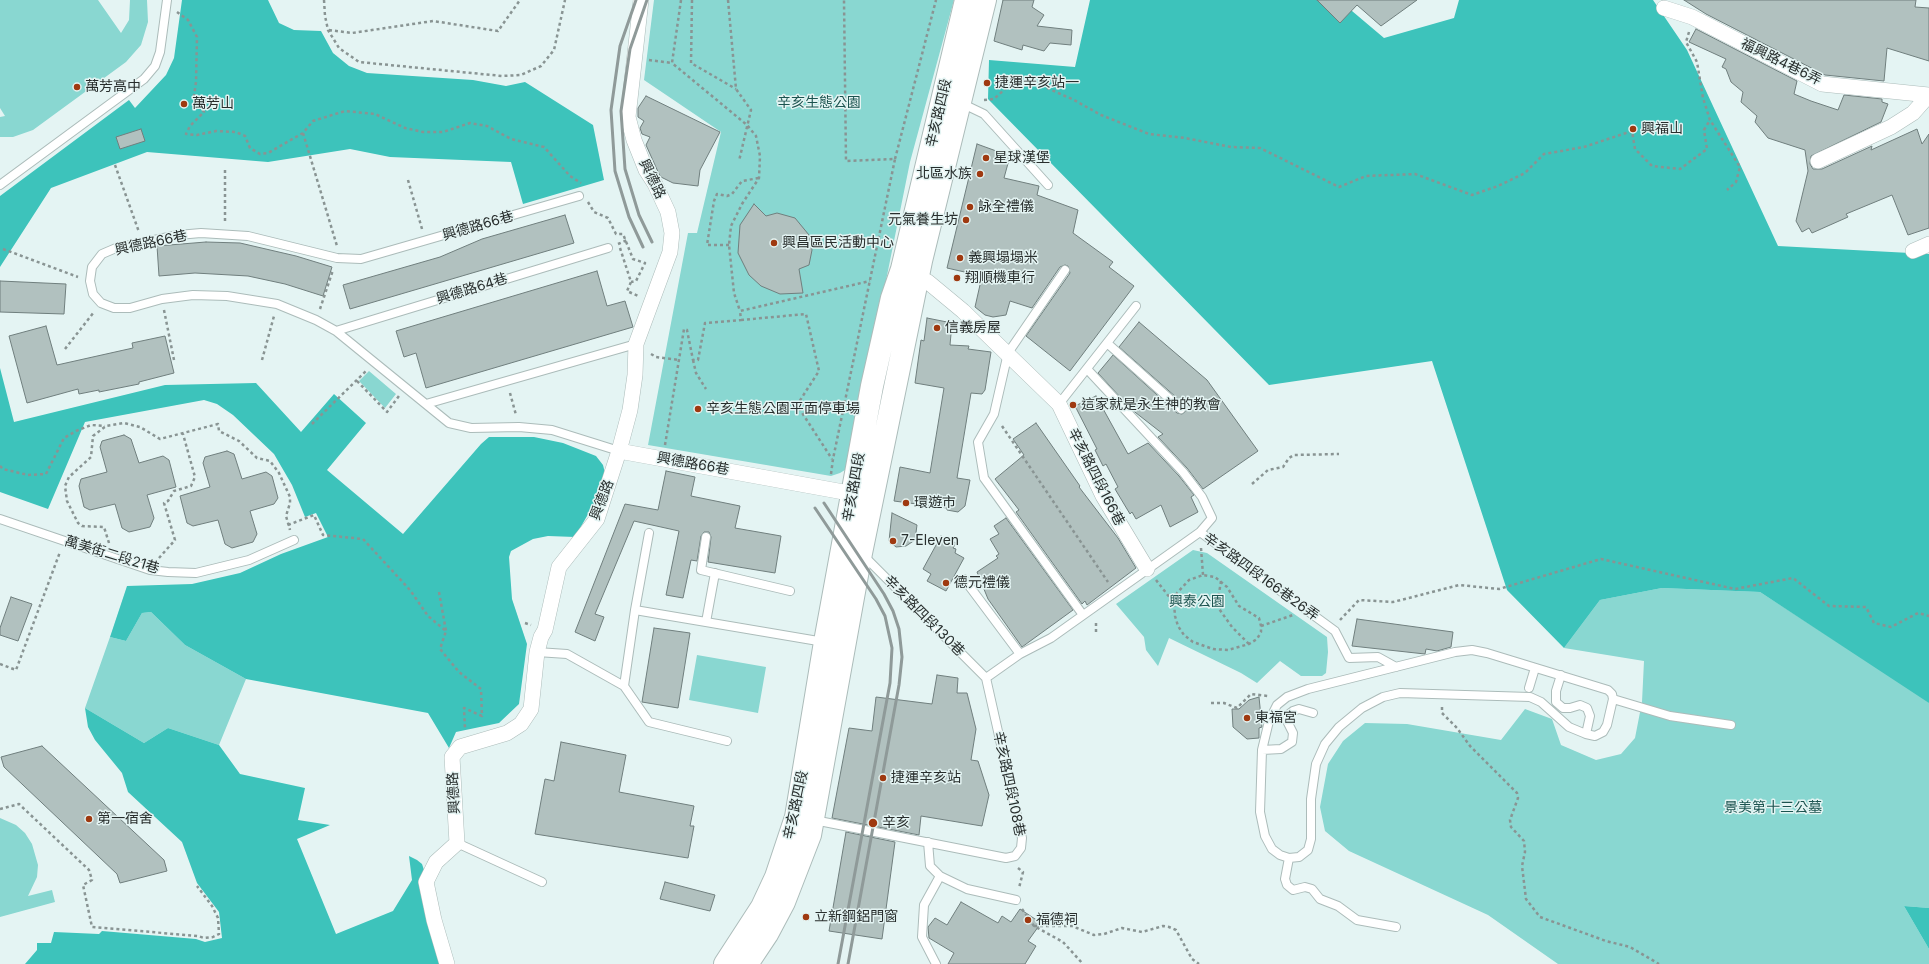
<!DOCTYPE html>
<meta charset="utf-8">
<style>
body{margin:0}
canvas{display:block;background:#e4f4f3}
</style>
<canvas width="1929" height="964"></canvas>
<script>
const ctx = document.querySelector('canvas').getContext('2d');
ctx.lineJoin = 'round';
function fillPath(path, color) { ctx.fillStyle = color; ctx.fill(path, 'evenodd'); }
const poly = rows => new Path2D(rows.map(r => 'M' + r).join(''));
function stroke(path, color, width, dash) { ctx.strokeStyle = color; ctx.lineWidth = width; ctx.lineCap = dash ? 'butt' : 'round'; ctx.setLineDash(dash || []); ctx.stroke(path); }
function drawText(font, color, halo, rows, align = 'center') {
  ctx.font = font + ' Inter,"Noto Sans TC",sans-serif'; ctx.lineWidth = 3; ctx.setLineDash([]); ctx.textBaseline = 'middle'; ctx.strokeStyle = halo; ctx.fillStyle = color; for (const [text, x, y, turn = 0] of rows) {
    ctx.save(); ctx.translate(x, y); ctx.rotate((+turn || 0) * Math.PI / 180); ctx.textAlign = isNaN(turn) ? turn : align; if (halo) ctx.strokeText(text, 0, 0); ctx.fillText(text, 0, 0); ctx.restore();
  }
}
const green = poly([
 [0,0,98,0,121,33,129,20,130,0,147,0,148,22,141,45,126,62,33,130,13,137,0,137,0,117,5,116,0,108],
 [654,0,954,0,910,162,848,468,840,473,831,476,648,445,688,233,697,233,721,132,644,80],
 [369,371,396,394,385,408,359,381],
 [1193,550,1207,553,1327,637,1328,652,1326,673,1322,676,1301,676,1280,661,1257,683,1241,673,1169,638,1158,666,1146,650,1144,637,1116,604],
 [1662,588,1760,592,1927,700,1929,703,1929,908,1904,906,1929,949,1929,964,1558,964,1488,915,1349,851,1325,831,1320,807,1328,764,1343,741,1365,723,1407,724,1501,740,1525,709,1552,719,1561,745,1596,760,1621,754,1635,738,1642,702,1644,661,1564,648,1600,600],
 [151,612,185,645,246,679,219,745,168,728,144,743,85,708,110,637,126,641,142,613],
 [697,655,766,667,758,713,689,700],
 [0,818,16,825,25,833,32,844,38,865,37,877,28,896,52,890,55,902,0,917]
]);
const forest = poly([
 [182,0,268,0,279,23,294,30,321,31,333,53,349,66,367,73,473,80,506,86,525,82,593,125,604,180,523,204,511,162,390,157,350,149,268,162,147,152,51,188,0,267,0,196,129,100,135,108,166,75,174,58],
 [1090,0,1339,0,1384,38,1454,18,1459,0,1653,0,1687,50,1778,246,1929,254,1929,703,1760,592,1662,588,1600,600,1564,648,1507,590,1432,361,1269,385,988,99,989,60,1075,67],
 [0,368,14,422,165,385,256,383,301,432,334,394,366,423,327,470,403,534,481,444,489,437,534,437,563,443,596,456,603,465,605,473,599,495,575,537,548,536,533,539,511,551,509,557,512,599,527,644,519,704,499,723,456,732,449,748,428,713,246,679,185,645,151,612,142,613,126,641,110,637,127,586,192,584,240,573,281,554,328,537,316,513,305,517,292,485,274,454,233,415,217,404,204,400,85,422,48,509,0,492],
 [85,708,144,743,168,728,219,745,240,774,305,788,298,820,330,825,297,839,336,934,393,911,412,880,409,856,417,860,422,864,424,870,422,877,440,964,25,964,37,950,37,943,51,943,54,932,99,934,102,931,196,939,205,942,222,938,219,912,197,883,182,842,128,792,122,773,95,740,88,727],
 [1904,906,1929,908,1929,949]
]);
const building = poly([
 [1003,0,1034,0,1032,7,1044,15,1037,26,1072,30,1071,45,1050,43,1044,51,1023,45,1022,50,994,41,1003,0],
 [1317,0,1417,0,1381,26,1357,5,1340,23,1317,0],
 [1684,0,1916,0,1915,7,1929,8,1929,61,1887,48,1884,81,1825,75,1706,14,1684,0],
 [1696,29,1797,81,1794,94,1811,101,1838,110,1844,95,1882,99,1882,102,1888,104,1881,122,1811,156,1810,164,1813,169,1822,169,1872,146,1871,150,1917,129,1922,144,1929,134,1929,228,1908,235,1892,195,1846,214,1848,217,1812,233,1809,228,1802,232,1796,221,1808,171,1805,150,1768,138,1755,122,1757,116,1741,102,1743,92,1731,82,1726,69,1722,67,1726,59,1689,42,1696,29],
 [646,96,720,132,700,170,698,186,673,183,661,177,659,174,646,145,650,137,642,134,640,128,644,121,638,117,638,108,646,96],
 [141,129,145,141,120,149,116,137,141,129],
 [977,144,1010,156,1004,178,1039,186,1037,195,1078,210,1073,233,1113,262,1109,267,1134,286,1070,371,1026,336,1070,273,1068,266,1065,265,1060,267,1032,308,1010,301,1006,315,993,317,985,315,975,307,982,276,947,268,977,144],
 [754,204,766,216,777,213,795,218,809,235,812,250,809,265,799,269,803,293,780,294,761,286,749,275,738,253,740,225,754,204],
 [565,215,574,243,350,309,343,285,440,257,482,239,565,215],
 [206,242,240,243,296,256,332,267,323,296,285,284,248,276,195,273,159,276,157,246,206,242],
 [597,271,607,306,625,301,633,327,426,388,416,353,404,357,396,331,597,271],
 [0,281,66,284,64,314,0,312,0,281],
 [927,318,952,323,950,345,969,346,968,349,991,352,985,390,982,394,971,393,957,478,970,480,965,506,958,512,947,510,947,508,894,501,900,467,930,473,944,388,915,383,921,340,924,341,927,318],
 [1139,322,1207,380,1258,451,1203,489,1187,468,1158,437,1163,434,1131,409,1098,373,1113,355,1177,413,1182,414,1185,412,1185,405,1119,347,1139,322],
 [46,326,57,365,133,348,132,343,165,336,174,373,139,382,139,384,99,392,99,390,79,394,78,389,27,403,9,336,46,326],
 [1096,396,1128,454,1148,443,1179,476,1194,495,1191,497,1198,512,1170,527,1161,505,1136,519,1132,512,1130,514,1115,489,1118,487,1106,464,1103,466,1095,450,1097,449,1075,406,1096,396],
 [1036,423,1080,486,1079,487,1118,538,1136,568,1087,605,1085,601,1082,604,1016,512,1019,510,995,479,1024,455,1013,439,1036,423],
 [124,435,131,439,139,463,163,456,169,460,176,487,147,495,154,518,150,527,129,532,122,528,115,504,90,510,84,507,79,486,81,479,107,472,100,447,102,441,124,435],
 [227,451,234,454,242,479,266,472,272,476,278,498,274,504,250,511,257,534,253,542,232,548,225,544,218,520,193,526,187,523,180,496,210,487,203,463,205,457,227,451],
 [666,471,695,477,691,496,740,506,735,528,781,536,775,573,708,562,711,537,709,532,704,532,701,536,697,561,691,560,683,598,666,595,679,531,634,521,595,614,604,617,595,641,575,632,625,504,658,510,666,471],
 [892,513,917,525,915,540,906,546,896,547,889,541,892,513],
 [1006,518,1073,610,1022,647,988,599,977,572,998,558,996,556,999,554,990,539,999,534,994,526,1006,518],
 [941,536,956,543,953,548,956,549,955,553,964,558,946,591,927,581,931,574,923,569,941,536],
 [11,597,32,604,18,641,0,635,0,628,11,597],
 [1357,619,1453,632,1451,647,1437,651,1426,649,1425,654,1352,646,1357,619],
 [654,628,690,633,678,708,642,702,654,628],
 [937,675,958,678,957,693,967,693,976,729,971,760,978,761,989,795,982,826,921,816,919,835,832,818,849,728,872,731,876,697,932,704,937,675],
 [1259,697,1262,727,1259,728,1259,738,1247,739,1233,727,1232,709,1239,709,1249,700,1259,697],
 [561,742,626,755,619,792,694,806,690,826,694,826,688,858,535,834,545,779,554,781,561,742],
 [42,746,164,860,167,871,120,883,117,874,4,767,1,757,42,746],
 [846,832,895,842,882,939,829,931,846,832],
 [665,882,715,895,710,911,660,899,665,882],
 [961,902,998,923,1002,916,1011,922,1020,909,1041,923,1028,941,1036,946,1025,964,948,964,954,953,929,938,928,927,935,918,947,925,961,902]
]);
const path = poly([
 [324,0,325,16,328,30,339,48,359,62,502,76,521,75,541,66,554,50,565,0],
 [681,0,672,63,747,125,756,136,760,156,759,178,742,204,731,226,729,245,734,293,740,311],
 [692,0,691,63,736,89],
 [728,0,736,89,751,110,739,161],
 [177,12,188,20,197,37,196,82,194,96,204,112,190,126,186,134,197,135,216,131,236,132,245,136,250,148,260,154,268,153,303,133,313,121,345,111,375,114,405,128,423,132,443,132,470,123,487,126,511,139,544,147,570,176,581,183],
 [329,30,352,33,433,21,498,31,520,0],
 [1689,32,1686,42,1697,62,1703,98,1710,120,1740,167,1736,182,1727,190],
 [649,60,672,63],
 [984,100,994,99,1014,81,1027,79,1074,100,1101,115,1149,134,1185,138,1231,147,1260,148,1339,187,1366,176,1415,174,1472,195,1498,186,1525,173,1544,154,1584,147,1632,131,1635,149,1652,166,1680,169,1707,149,1704,130,1710,120],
 [303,133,337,246],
 [895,159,936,0],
 [115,165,139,232],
 [225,170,225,223],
 [408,180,422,229],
 [588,202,594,212,608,218,616,234,623,234,633,259,645,263,636,281,631,282],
 [618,244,627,240],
 [729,245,707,245,714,201,717,194,727,196,732,194,742,181,759,178],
 [620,248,631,282,627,291,638,296],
 [3,249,78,277],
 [320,309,333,270],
 [164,310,174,360],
 [741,320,806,314,819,371,797,405,832,459],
 [65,349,94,312],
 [651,354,656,357,679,360],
 [262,360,274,316],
 [693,360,696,373,706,389],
 [357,381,387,412,399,396],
 [510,393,516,415],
 [312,424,366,371],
 [1002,426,1108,582],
 [665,445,684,329,687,330,693,360,698,360,705,323,741,320,740,311,870,281],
 [0,466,3,469,28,475,46,474,64,438,76,431,91,425,105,426],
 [831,474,833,459,895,159,846,161,844,0],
 [1252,484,1268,470,1283,467,1289,458,1294,455,1339,454],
 [288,525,314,515,323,535,363,539,410,590,428,616,446,631,440,649,459,672,481,689,482,716,464,708,465,729],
 [109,543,104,527,82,526,78,523,67,501,65,486,69,477,91,457,93,436,106,426,124,423,140,427,160,439,218,424,219,431,239,441,257,458,270,461,279,473,290,497,290,503,286,516,290,530],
 [1201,548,1203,575],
 [159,558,175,540,164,503,168,501,174,491,191,486,195,477,183,434],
 [1156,580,1174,603,1175,616,1178,626,1184,635,1193,642,1213,649,1228,650,1249,644,1257,639,1261,632,1261,626,1259,618,1239,606,1227,587,1215,577,1203,575,1189,580,1177,593,1174,603,1217,606],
 [1221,581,1217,606,1232,627,1249,644],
 [439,592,446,631],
 [1340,620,1359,600,1393,602,1459,585,1499,589,1601,559,1735,589,1793,578,1829,606,1866,607,1874,623,1891,627,1918,613,1929,616],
 [525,623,531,625],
 [1261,626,1293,615],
 [1096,632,1096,620],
 [0,664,16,670,60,552],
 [1211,703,1224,703,1237,708,1251,694,1268,696],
 [1442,707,1442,713,1457,728,1470,746,1517,793,1518,798,1510,820,1511,827,1524,841,1525,852,1522,866,1526,899,1540,917,1606,941,1630,947,1659,964],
 [0,809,19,804,89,870,92,880,83,885,92,927,198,936,204,938,213,937,219,934,218,918,212,906,197,886],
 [1018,868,1023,872,1019,888],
 [1022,909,1034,926,1063,942,1083,964],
 [1034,926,1072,926,1094,935,1104,934,1122,928,1142,932,1163,926,1169,927,1176,930,1192,959,1199,964]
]);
const service = poly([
 [961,103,984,114,1048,185],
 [0,185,144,79,155,66,160,52,167,0],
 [579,196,361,259,337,258,248,236,201,233,178,235,116,248,102,254,92,267,90,281,93,294,101,303,114,308,130,308,162,299,193,295,227,296,277,304,316,320,336,331,449,423,471,428,519,427,552,430,619,451],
 [1065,270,1008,353,994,414,978,442,984,478,1083,615],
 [336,331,608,248],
 [1107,343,1181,409],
 [1087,369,1183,472,1202,497,1212,518,1200,532],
 [426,404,636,344],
 [1059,404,1136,306],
 [0,519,150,570,168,572,196,573,249,560,294,540],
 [706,537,701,570,790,591],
 [864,556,986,678],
 [964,579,1020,654],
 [635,610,649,533],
 [706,622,715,573],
 [1472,650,1487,653,1608,690,1612,694,1613,699,1607,725,1603,732,1595,736,1586,734,1569,727,1541,702,1530,697,1400,693,1383,697,1362,708,1339,727,1325,744,1316,764,1311,799,1311,839,1308,850,1299,857,1289,858,1280,855,1272,849,1265,836,1260,812,1262,750,1269,721,1277,705,1287,697,1308,689,1455,652,1472,650],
 [537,652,567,654,624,686,649,722,727,741],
 [1561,675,1556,691,1556,702,1563,708,1570,708,1580,705,1587,708,1590,716,1586,734],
 [986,678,1020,654,1051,638,1200,532,1335,631,1349,658,1378,657,1396,667],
 [624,686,635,610,824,642],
 [1529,688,1535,668],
 [1613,699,1670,716,1731,725],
 [1262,750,1281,749,1292,742,1293,733,1287,721,1288,715,1293,711,1299,709,1313,713],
 [814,820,1006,858,1015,856,1021,848,1022,838,986,678],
 [928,842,930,866,940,876,967,889,1016,900],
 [457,843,542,882],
 [1289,858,1285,879,1287,885,1293,890,1305,887,1312,889,1320,899,1338,906,1357,920,1396,927],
 [936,964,922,937,924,905,940,876]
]);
const minor = poly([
 [1664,8,1692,17,1822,84,1929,95],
 [1818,161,1891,127,1913,113,1929,95],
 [1913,251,1929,244],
 [910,273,928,282,963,311,1059,404,1103,496,1147,569],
 [619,451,860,495],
 [447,964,434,920,426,882,436,862,457,843,452,757,460,747,507,733,521,724,531,709,537,652,541,637,545,630,559,567,597,519,619,451,630,410,635,375,636,344,670,252,672,233,668,212,655,184,646,170,634,140,628,117,641,0]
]);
const secondary = poly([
 [725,964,762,907,776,877,796,817,825,642,872,386,892,298,902,269,966,0],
 [747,964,767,934,784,902,810,835,861,553,921,261,985,0]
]);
const rail = poly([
 [636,0,620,46,611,110,615,171,629,217,643,247],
 [647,0,630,49,621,111,625,169,639,215,652,242],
 [824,503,884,594,893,611,899,629,902,657,899,685,848,964],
 [815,508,876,599,885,616,892,648,890,683,838,964]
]);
const markers = [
 [987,83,4,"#9f3910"],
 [77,87,4,"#9f3910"],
 [184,104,4,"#9f3910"],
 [1633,129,4,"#9f3910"],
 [986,158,4,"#9f3910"],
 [980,174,4,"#9f3910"],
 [970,207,4,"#9f3910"],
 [966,220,4,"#9f3910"],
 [774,243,4,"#9f3910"],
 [960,258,4,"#9f3910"],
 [957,278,4,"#9f3910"],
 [937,328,4,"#9f3910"],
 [1073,405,4,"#9f3910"],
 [698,409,4,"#9f3910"],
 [906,503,4,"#9f3910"],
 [893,541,4,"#9f3910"],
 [946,583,4,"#9f3910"],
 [1247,718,4,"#9f3910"],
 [883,778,4,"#9f3910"],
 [89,819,4,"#9f3910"],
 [873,823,5,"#9f3910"],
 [806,917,4,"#9f3910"],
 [1028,920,4,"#9f3910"]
];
const streetNames = [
 ["福興路4巷6弄",1781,62,26],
 ["辛亥路四段",939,113,-77],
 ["興德路",652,179,64],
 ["興德路66巷",478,226,-16],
 ["興德路66巷",151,243,-12],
 ["興德路64巷",472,289,-17],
 ["興德路66巷",693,464,10],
 ["辛亥路四段166巷",1096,477,63],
 ["辛亥路四段",854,487,-80],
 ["興德路",602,500,-69],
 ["萬美街二段21巷",112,555,17],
 ["辛亥路四段166巷26弄",1261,577,36],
 ["辛亥路四段130巷",924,616,45],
 ["辛亥路四段108巷",1009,784,78],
 ["興德路",454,793,-93],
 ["辛亥路四段",796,805,-78]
];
const poiNames = [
 ["捷運辛亥站一",995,83],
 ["萬芳高中",85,87],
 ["萬芳山",192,104],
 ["興福山",1641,129],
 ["星球漢堡",994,158],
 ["北區水族",972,174,"right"],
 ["詠全禮儀",978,207],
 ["元氣養生坊",958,220,"right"],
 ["興昌區民活動中心",782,243],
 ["義興塌塌米",968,258],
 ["翔順機車行",965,278],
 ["信義房屋",945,328],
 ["這家就是永生神的教會",1081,405],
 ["辛亥生態公園平面停車場",706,409],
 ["環遊市",914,503],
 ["7-Eleven",901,541],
 ["德元禮儀",954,583],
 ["東福宮",1255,718],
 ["捷運辛亥站",891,778],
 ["第一宿舍",97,819],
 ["辛亥",882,823],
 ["立新鋼鋁門窗",814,917],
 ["福德祠",1036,920]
];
const parkNames = [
 ["辛亥生態公園",819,103],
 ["興泰公園",1197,602],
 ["景美第十三公墓",1773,808]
];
fillPath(green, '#89d7d1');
fillPath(forest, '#3dc3bb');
fillPath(building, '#b1c1bf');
stroke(building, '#707f7e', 1);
stroke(service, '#acbcba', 10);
stroke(minor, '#acbcba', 16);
stroke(secondary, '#acbcba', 24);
stroke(path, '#899493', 2.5, [3, 3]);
stroke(service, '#fff', 8);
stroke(minor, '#fff', 15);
stroke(secondary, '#fff', 22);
stroke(rail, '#8f9a99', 3);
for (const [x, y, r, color] of markers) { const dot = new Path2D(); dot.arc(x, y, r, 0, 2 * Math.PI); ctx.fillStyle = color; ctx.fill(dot); stroke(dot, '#e4f4f3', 1.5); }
drawText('14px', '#282e2d', '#e4f4f3', streetNames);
drawText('14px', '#282e2d', '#e4f4f3', poiNames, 'left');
drawText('14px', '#1b534f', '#e4f4f3', parkNames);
</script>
